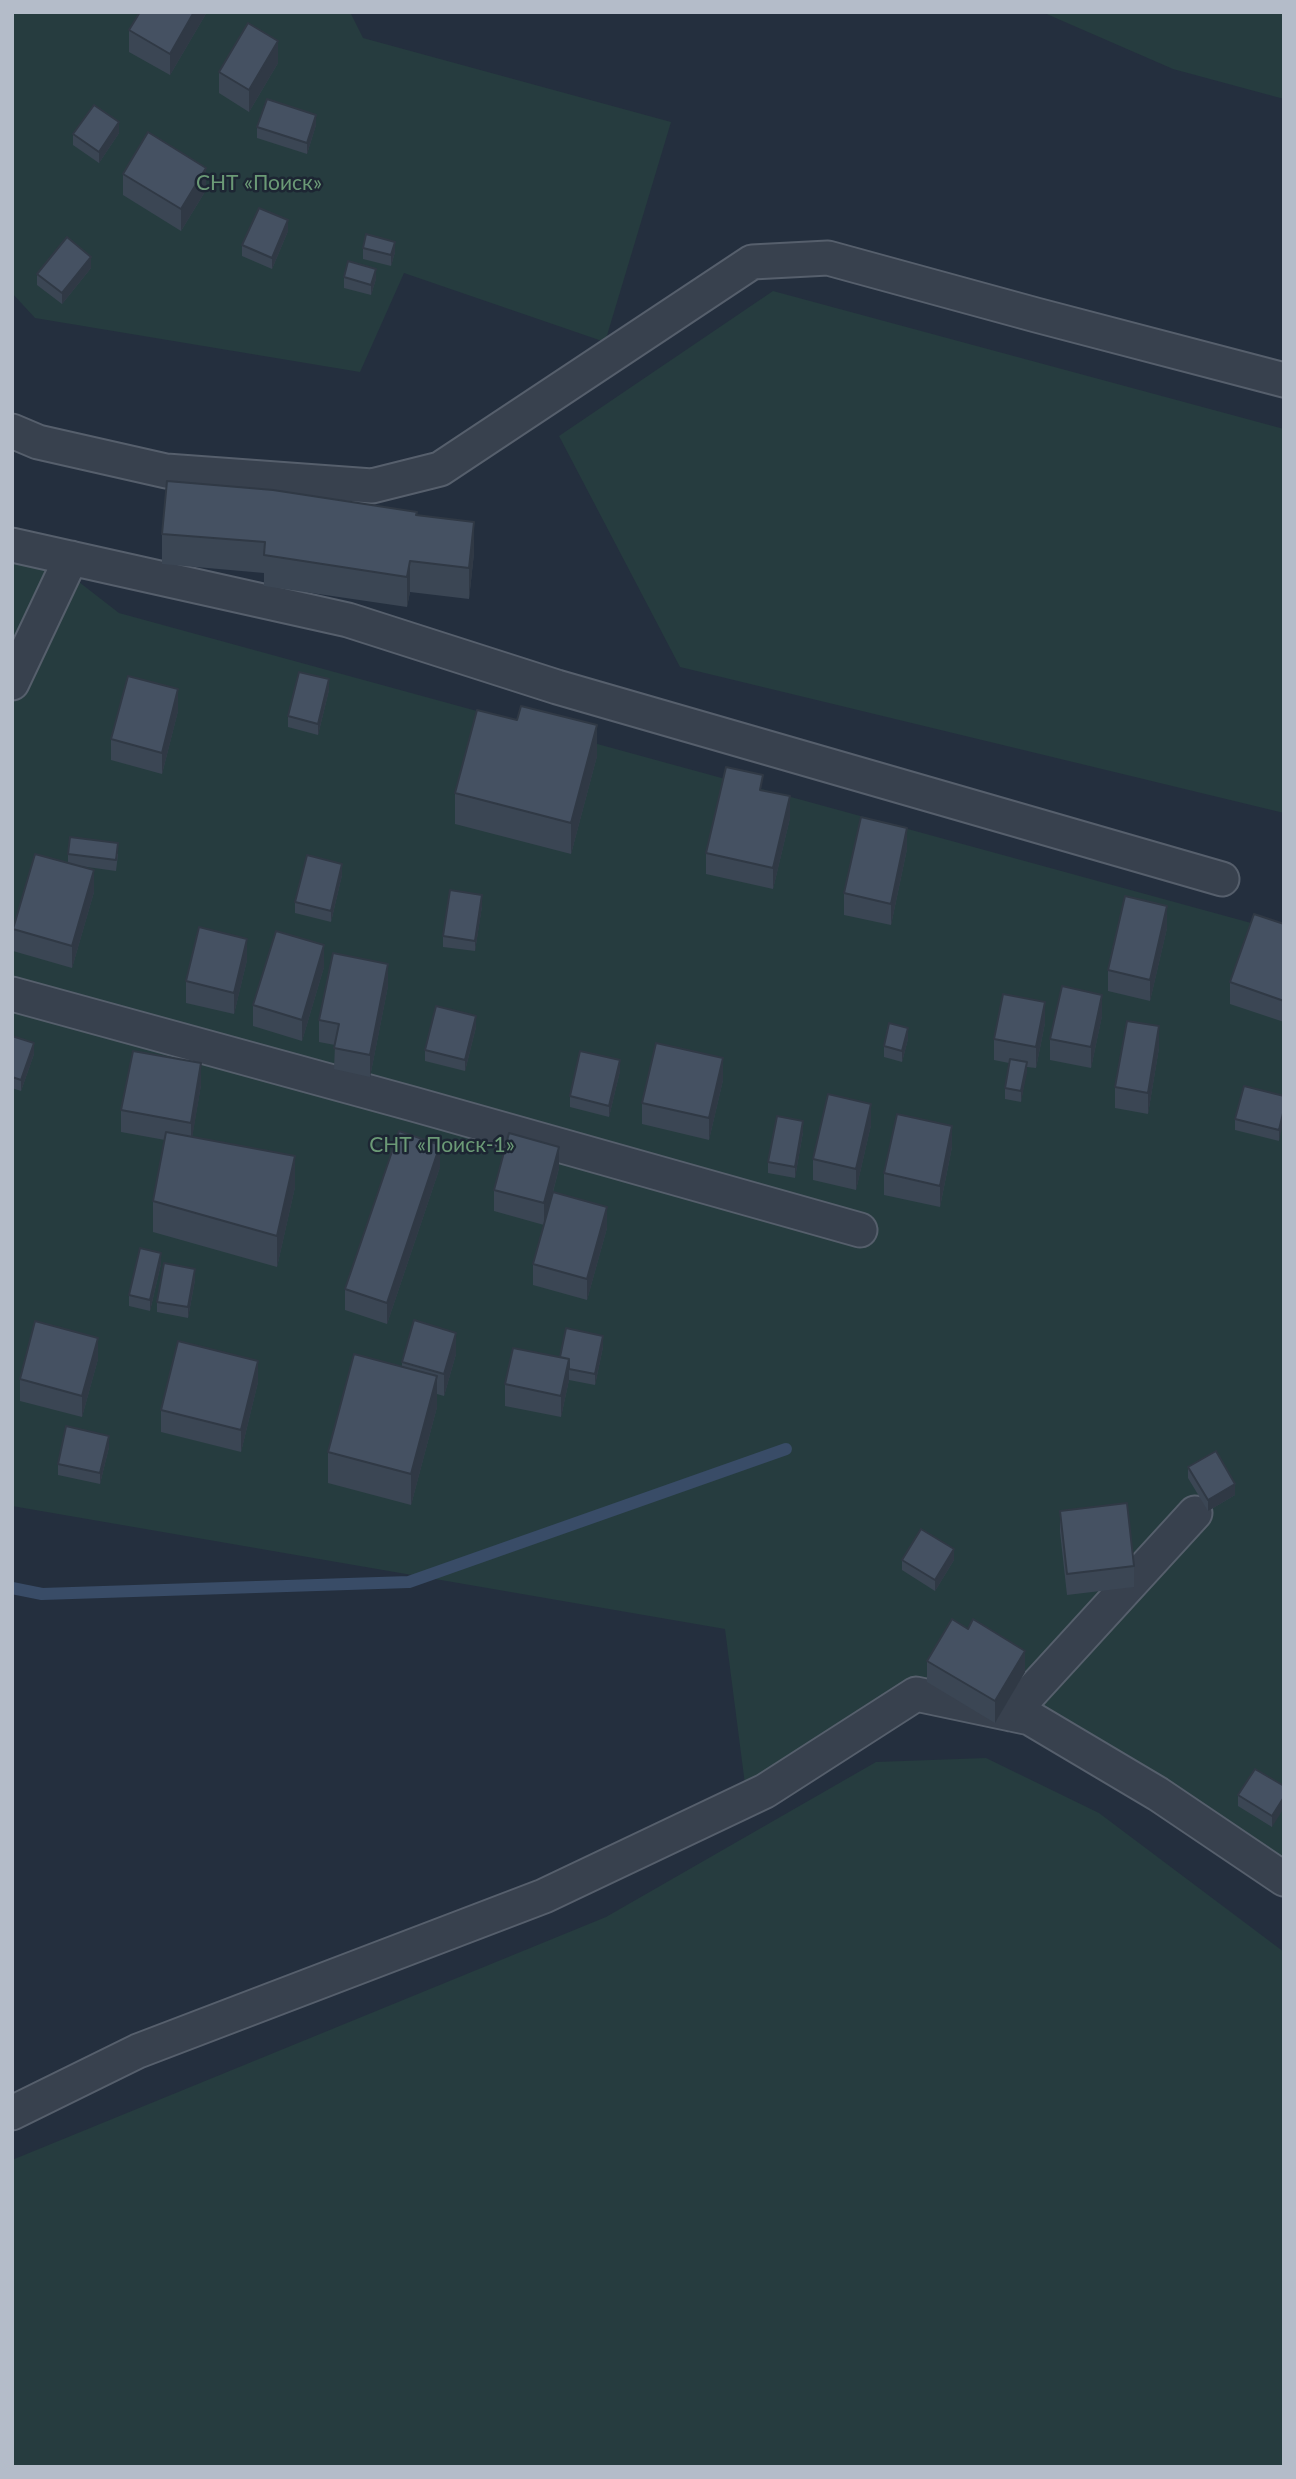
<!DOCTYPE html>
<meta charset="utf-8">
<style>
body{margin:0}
#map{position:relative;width:1296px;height:2479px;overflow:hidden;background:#242f3e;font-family:Lato,sans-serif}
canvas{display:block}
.frame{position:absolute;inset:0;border:14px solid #b4bcc9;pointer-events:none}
</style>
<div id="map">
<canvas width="1296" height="2479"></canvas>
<div class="frame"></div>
</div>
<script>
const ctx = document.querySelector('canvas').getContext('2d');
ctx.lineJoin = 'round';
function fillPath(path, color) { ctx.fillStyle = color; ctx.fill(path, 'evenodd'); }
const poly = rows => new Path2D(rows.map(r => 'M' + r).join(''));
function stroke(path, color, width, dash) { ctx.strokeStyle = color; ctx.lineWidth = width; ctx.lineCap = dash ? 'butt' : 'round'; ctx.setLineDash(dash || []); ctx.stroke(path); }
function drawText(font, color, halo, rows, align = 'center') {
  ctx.font = font + ' Lato,sans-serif'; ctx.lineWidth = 5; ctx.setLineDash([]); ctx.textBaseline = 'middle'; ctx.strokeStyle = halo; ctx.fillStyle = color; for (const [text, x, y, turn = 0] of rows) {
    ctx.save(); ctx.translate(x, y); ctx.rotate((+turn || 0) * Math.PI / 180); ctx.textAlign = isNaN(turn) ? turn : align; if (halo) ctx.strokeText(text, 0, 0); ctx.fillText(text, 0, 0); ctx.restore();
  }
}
const green = poly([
 [12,12,350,12,363,38,671,122,605,342,404,273,360,372,35,318,12,293],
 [1042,12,1284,12,1284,99,1173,69],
 [773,291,1284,429,1284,813,680,667,559,436],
 [12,530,119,613,1284,932,1284,1870,1034,1730,924,1711,747,1800,725,1629,12,1506],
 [986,1758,1099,1813,1284,1952,1284,2467,12,2467,12,2160,606,1917,876,1762]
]);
const stream = poly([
 [12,1588,42,1594,409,1582,786,1449]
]);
const minor = poly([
 [12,431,38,442,166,471,372,486,440,469,752,262,828,258,1036,315,1284,380],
 [12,545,348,620,557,687,1222,879],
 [12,683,71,558],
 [12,994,413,1104,860,1230],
 [1011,1714,1195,1513],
 [12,2113,138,2051,544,1896,765,1791,916,1694,1030,1718,1158,1794,1284,1879]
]);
const wall = poly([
 [140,12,207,12,170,75,129,52,129,30],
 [278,63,249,112,219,93,219,72],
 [316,125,307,154,257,138,257,127],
 [119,133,99,163,73,145,73,134],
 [123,174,206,190,181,231,123,195],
 [288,231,272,269,242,256,242,245],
 [363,248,395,252,391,266,363,259],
 [91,268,62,304,37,285,37,274],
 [344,277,376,279,371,295,344,288],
 [417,515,474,553,469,599,410,592,407,607,264,586,264,573,162,564,162,534],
 [329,690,318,735,288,727,288,716],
 [178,711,162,774,111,760,111,739],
 [597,756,571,854,455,824,455,793],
 [763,791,790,818,773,889,706,874,706,853],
 [907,849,891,925,844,915,844,893],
 [68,854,118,854,116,871,80,866,94,892,72,968,13,951,13,929,68,863],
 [342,875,331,922,295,913,295,902],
 [482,906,475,951,443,947,443,936],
 [1284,924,1284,1022,1230,1004,1230,982],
 [1167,928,1150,1001,1108,991,1108,970],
 [247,960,234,1014,186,1003,186,981],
 [324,967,302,1041,253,1026,253,1005],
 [388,986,370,1077,334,1069,335,1045,319,1042,319,1020],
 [1102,1016,1091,1068,1050,1060,1050,1039],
 [1045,1023,1036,1068,1027,1067,1021,1102,1005,1099,1005,1088,1009,1063,994,1060,994,1039],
 [476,1027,465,1071,425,1061,425,1050],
 [12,1036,34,1054,21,1091,12,1088],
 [908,1039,902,1062,884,1057,884,1046],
 [1159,1048,1148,1114,1115,1108,1115,1087],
 [620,1071,609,1117,570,1107,570,1096],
 [723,1080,709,1140,642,1124,642,1103],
 [201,1085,192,1137,295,1187,277,1267,153,1232,153,1201,165,1140,121,1132,121,1110],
 [1284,1096,1279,1141,1235,1130,1235,1119],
 [871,1125,856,1190,813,1180,813,1159],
 [803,1132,795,1178,768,1173,768,1162],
 [952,1147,940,1207,884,1195,884,1173],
 [440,1167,387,1324,345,1310,345,1289],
 [559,1168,553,1192,607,1228,587,1300,533,1285,533,1264,544,1225,494,1211,494,1190],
 [161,1264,150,1311,129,1306,129,1295],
 [195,1280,188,1318,157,1312,157,1302],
 [603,1347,595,1385,569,1380,561,1417,505,1406,505,1384],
 [456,1354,444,1396,437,1394,437,1407,411,1505,328,1483,328,1452,402,1367,402,1362],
 [98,1359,82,1417,20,1401,20,1379],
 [258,1382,241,1452,161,1432,161,1410],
 [109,1447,100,1484,58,1475,58,1464],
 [1188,1467,1235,1495,1208,1511,1188,1478],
 [1060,1511,1134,1566,1134,1587,1067,1595,1060,1532],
 [902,1560,954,1560,935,1591,902,1570],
 [927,1661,1025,1672,995,1723,927,1682],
 [1284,1786,1272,1827,1238,1806,1238,1795]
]);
const shadedWall = poly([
 [194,12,207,12,170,75,170,54],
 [278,41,278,63,249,112,249,90],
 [316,115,316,125,307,154,307,143],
 [119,122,119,133,99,163,99,152],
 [206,168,206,190,181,231,181,209],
 [288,220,288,231,272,269,272,258],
 [395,242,395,252,391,266,391,255],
 [91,257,91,268,62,304,62,293],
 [376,269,376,279,371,295,371,285],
 [474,522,474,553,469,599,469,568],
 [410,561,410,592,407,607,407,577],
 [329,679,329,690,318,735,318,724],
 [178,689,178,711,162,774,162,753],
 [597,725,597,756,571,854,571,823],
 [790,796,790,818,773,889,773,868],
 [907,828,907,849,891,925,891,904],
 [342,864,342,875,331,922,331,911],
 [94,870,94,892,72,968,72,946],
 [482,895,482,906,475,951,475,941],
 [1167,906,1167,928,1150,1001,1150,980],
 [247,939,247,960,234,1014,234,993],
 [324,945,324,967,302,1041,302,1020],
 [388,964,388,986,370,1077,370,1055],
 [1102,995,1102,1016,1091,1068,1091,1047],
 [1045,1002,1045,1023,1036,1068,1036,1047],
 [476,1016,476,1027,465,1071,465,1060],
 [1159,1026,1159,1048,1148,1114,1148,1093],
 [908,1028,908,1039,902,1062,902,1051],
 [34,1043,34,1054,21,1091,21,1080],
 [723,1058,723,1080,709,1140,709,1118],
 [620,1060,620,1071,609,1117,609,1106],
 [1027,1062,1027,1073,1021,1102,1021,1091],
 [201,1063,201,1085,191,1145,191,1123],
 [871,1104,871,1125,856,1190,856,1169],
 [1284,1109,1284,1120,1279,1141,1279,1130],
 [803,1121,803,1132,795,1178,795,1167],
 [952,1126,952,1147,940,1207,940,1186],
 [440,1145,440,1167,387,1324,387,1303],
 [559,1147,559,1168,544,1225,544,1203],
 [295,1156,295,1187,277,1267,277,1236],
 [607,1207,607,1228,587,1300,587,1279],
 [161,1253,161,1264,150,1311,150,1300],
 [195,1269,195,1280,188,1318,188,1307],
 [456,1333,456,1354,444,1396,444,1374],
 [603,1336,603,1347,595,1385,595,1374],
 [98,1338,98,1359,82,1417,82,1396],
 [569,1359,569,1380,561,1417,561,1396],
 [258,1361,258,1382,241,1452,241,1430],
 [437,1376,437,1407,411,1505,411,1474],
 [109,1436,109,1447,100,1484,100,1473],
 [1235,1484,1235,1495,1208,1511,1208,1500],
 [954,1549,954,1560,935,1591,935,1580],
 [1025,1651,1025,1672,995,1723,995,1701],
 [1284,1797,1284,1808,1272,1827,1272,1816]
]);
const building = poly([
 [140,12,194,12,170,54,129,30,140,12],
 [248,23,278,41,249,90,219,72,248,23],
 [267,99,316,115,307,143,257,127,267,99],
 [94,105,119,122,99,152,73,134,94,105],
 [148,132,206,168,181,209,123,174,148,132],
 [259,208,288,220,272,258,242,245,259,208],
 [366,234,395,242,391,255,363,248,366,234],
 [67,237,91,257,62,293,37,274,67,237],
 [348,261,376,269,371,285,344,277,348,261],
 [167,481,273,490,417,512,416,515,474,522,469,568,410,561,407,577,264,555,265,542,162,534,167,481],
 [299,672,329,679,318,724,288,716,299,672],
 [128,676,178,689,162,753,111,739,128,676],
 [521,706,597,725,571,823,455,793,477,710,517,720,521,706],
 [726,767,763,775,760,790,790,796,773,868,706,853,726,767],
 [861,817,907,828,891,904,844,893,861,817],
 [70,837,118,843,116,860,68,854,70,837],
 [35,854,94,870,72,946,13,929,35,854],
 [307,855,342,864,331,911,295,902,307,855],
 [450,890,482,895,475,941,443,936,450,890],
 [1125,896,1167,906,1150,980,1108,970,1125,896],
 [1254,914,1284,924,1284,1001,1230,982,1254,914],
 [199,927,247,939,234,993,186,981,199,927],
 [276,931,324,945,302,1020,253,1005,276,931],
 [333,953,388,964,370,1055,334,1048,339,1024,319,1020,333,953],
 [1062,986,1102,995,1091,1047,1050,1039,1062,986],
 [1003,994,1045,1002,1036,1047,994,1039,1003,994],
 [436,1006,476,1016,465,1060,425,1050,436,1006],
 [1127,1021,1159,1026,1148,1093,1115,1087,1127,1021],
 [889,1023,908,1028,902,1051,884,1046,889,1023],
 [12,1036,34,1043,21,1080,12,1077,12,1036],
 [656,1043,723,1058,709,1118,642,1103,656,1043],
 [133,1051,201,1063,191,1123,121,1110,133,1051],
 [580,1051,620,1060,609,1106,570,1096,580,1051],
 [1010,1059,1027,1062,1021,1091,1005,1088,1010,1059],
 [1244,1086,1284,1096,1284,1109,1279,1130,1235,1119,1244,1086],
 [828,1094,871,1104,856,1169,813,1159,828,1094],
 [897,1114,952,1126,940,1186,884,1173,897,1114],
 [777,1116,803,1121,795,1167,768,1162,777,1116],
 [399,1131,440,1145,387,1303,345,1289,399,1131],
 [166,1132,295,1156,277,1236,153,1201,166,1132],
 [509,1133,559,1147,544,1203,494,1190,509,1133],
 [553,1192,607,1207,587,1279,533,1264,553,1192],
 [140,1248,161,1253,150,1300,129,1295,140,1248],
 [164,1263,195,1269,188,1307,157,1302,164,1263],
 [414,1320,456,1333,444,1374,402,1362,414,1320],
 [35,1321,98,1338,82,1396,20,1379,35,1321],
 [566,1328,603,1336,595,1374,569,1369,569,1359,560,1357,566,1328],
 [178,1341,258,1361,241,1430,161,1410,178,1341],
 [513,1348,569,1359,561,1396,505,1384,513,1348],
 [354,1354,437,1376,411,1474,328,1452,354,1354],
 [66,1426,109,1436,100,1473,58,1464,66,1426],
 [1216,1451,1235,1484,1208,1500,1188,1467,1216,1451],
 [1127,1503,1134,1566,1067,1574,1060,1511,1127,1503],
 [921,1529,954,1549,935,1580,902,1560,921,1529],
 [952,1619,968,1629,973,1619,1025,1651,995,1701,927,1661,952,1619],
 [1255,1769,1284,1786,1284,1797,1272,1816,1238,1795,1255,1769]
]);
const parkNames = [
 ["СНТ «Поиск»",259,183],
 ["СНТ «Поиск-1»",442,1145]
];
fillPath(green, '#263c3f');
stroke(stream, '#394c67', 12);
stroke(minor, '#565f6c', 37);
stroke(minor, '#38414e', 33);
fillPath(wall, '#3b4654');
fillPath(shadedWall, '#303945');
fillPath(building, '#455162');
stroke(building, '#303945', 2);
drawText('21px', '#6b9a76', '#1d2633', parkNames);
</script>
